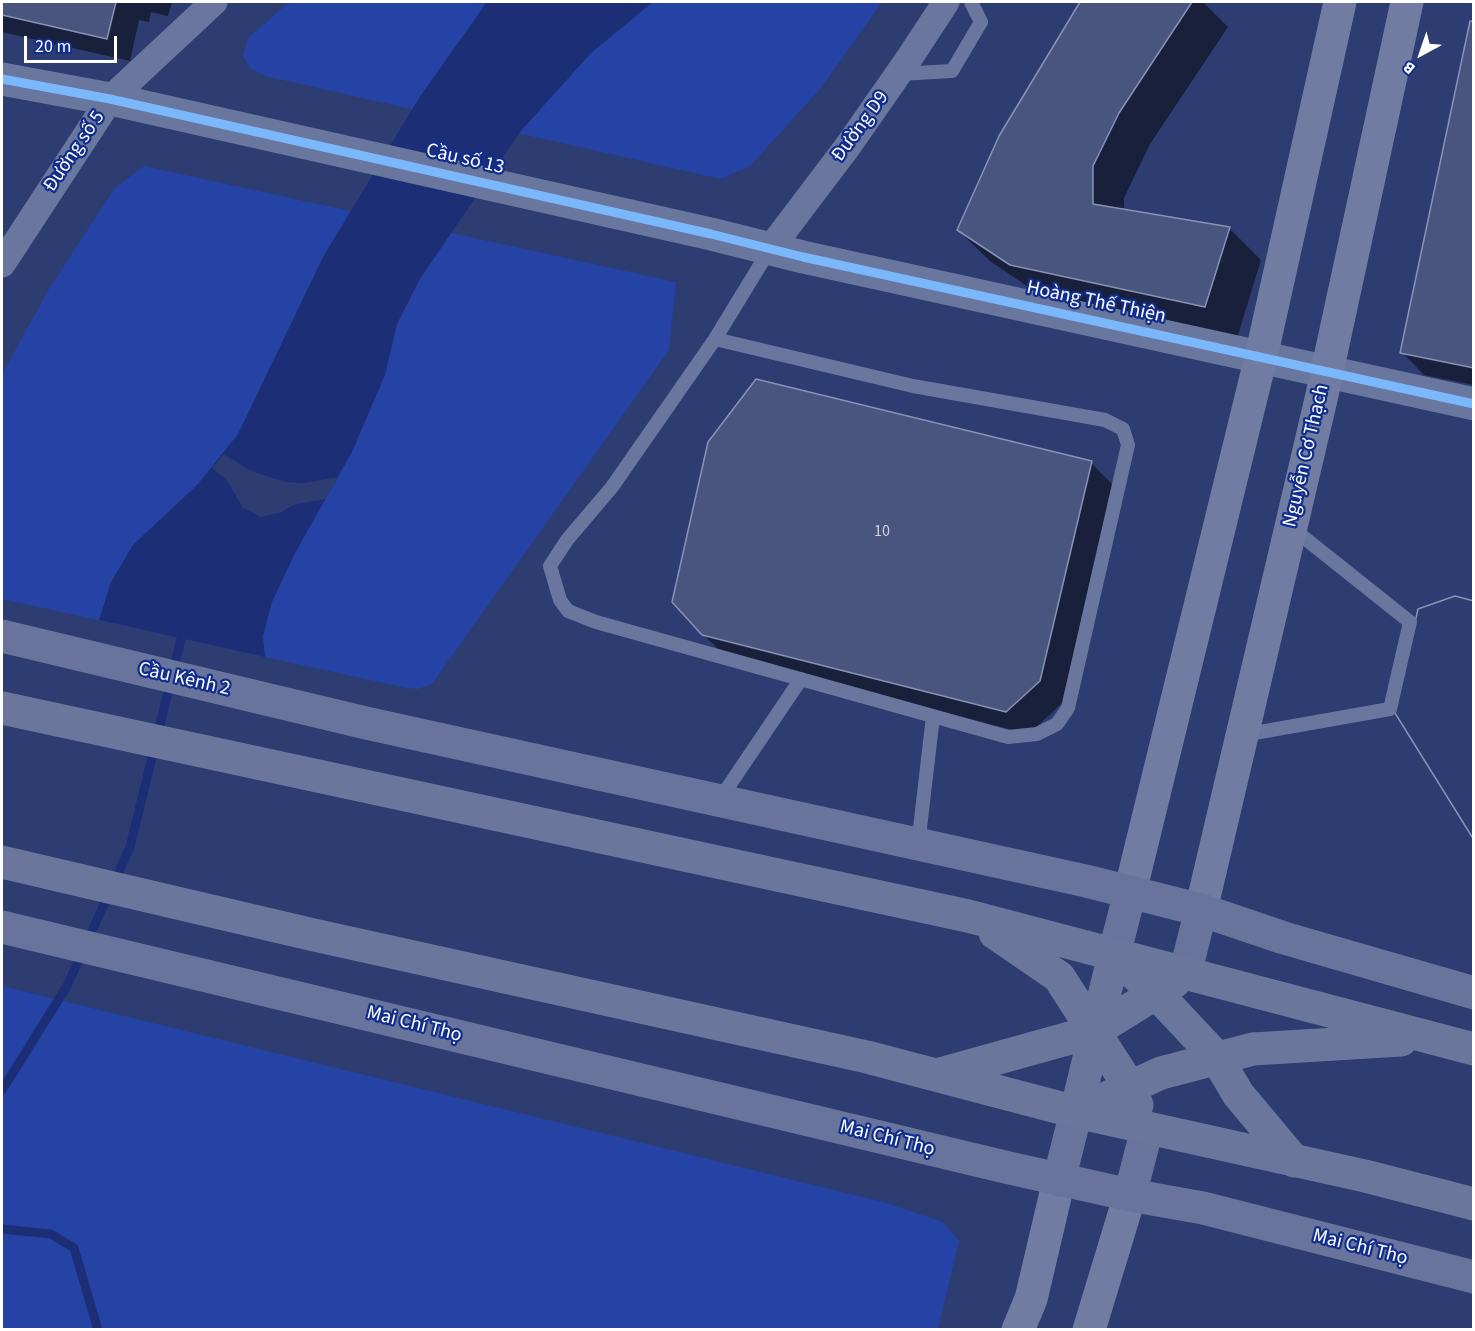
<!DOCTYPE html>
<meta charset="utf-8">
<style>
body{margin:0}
#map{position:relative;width:1475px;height:1331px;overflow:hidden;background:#2d3c71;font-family:"Source Sans 3",sans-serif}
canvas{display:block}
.frame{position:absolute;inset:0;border:3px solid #fff;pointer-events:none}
.north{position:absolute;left:1391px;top:24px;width:60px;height:60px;-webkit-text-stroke:4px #112d8d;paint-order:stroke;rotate:220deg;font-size:16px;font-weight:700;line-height:24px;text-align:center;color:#fff}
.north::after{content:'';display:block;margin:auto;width:21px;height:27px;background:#fff;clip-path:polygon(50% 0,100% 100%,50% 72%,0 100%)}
.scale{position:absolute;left:24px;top:36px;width:93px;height:27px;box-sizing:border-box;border:3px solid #fff;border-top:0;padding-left:8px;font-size:18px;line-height:21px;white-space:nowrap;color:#fff;-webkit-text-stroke:4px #112d8d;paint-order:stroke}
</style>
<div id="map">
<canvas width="1475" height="1331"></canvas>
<div class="frame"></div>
<div class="north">B</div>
<div class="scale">20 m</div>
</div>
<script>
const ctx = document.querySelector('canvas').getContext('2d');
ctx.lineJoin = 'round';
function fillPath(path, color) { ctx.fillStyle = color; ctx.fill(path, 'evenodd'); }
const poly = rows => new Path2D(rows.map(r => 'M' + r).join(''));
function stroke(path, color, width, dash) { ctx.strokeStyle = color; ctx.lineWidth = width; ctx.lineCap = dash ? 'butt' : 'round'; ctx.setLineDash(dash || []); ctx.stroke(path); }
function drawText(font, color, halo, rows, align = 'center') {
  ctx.font = font + ' "Source Sans 3",sans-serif'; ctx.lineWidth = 4.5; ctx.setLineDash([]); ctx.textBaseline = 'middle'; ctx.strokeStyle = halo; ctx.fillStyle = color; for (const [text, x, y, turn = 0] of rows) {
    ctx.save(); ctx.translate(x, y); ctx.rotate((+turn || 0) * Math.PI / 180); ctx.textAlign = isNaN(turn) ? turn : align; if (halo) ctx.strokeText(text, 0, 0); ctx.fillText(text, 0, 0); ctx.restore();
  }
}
const green = poly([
 [289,2,882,2,821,88,750,166,721,179,265,76,250,68,243,56,248,38],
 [144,166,676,282,669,350,432,684,418,689,406,688,2,599,2,374,49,289,114,189],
 [2,986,887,1203,943,1222,959,1241,938,1329,2,1329]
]);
const water = poly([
 [487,2,653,2,591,53,520,132,420,279,397,324,385,375,352,452,295,553,272,602,263,636,265,657,99,620,111,582,133,545,198,484,238,434,323,257,419,98]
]);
const pier = poly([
 [224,454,249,470,285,482,304,483,339,477,325,499,296,504,279,513,261,517,243,508,226,479,212,468]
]);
const shadow = poly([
 [2,2,172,2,168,16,151,12,149,22,139,20,130,61,2,32],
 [1082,2,1203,2,1228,27,1150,144,1124,198,1124,210,1229,228,1261,260,1237,338,1043,297,990,261,958,230,1001,137],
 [1474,23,1474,385,1424,375,1402,352],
 [1091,463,1113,485,1062,703,1029,734,726,657,703,634]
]);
const stream = poly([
 [2,1090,67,986,130,847,181,639],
 [2,1229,51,1234,74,1248,98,1330]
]);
const building = poly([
 [2,2,116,2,107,39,2,15,2,2],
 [1080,2,1192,2,1119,113,1093,166,1093,204,1230,227,1205,307,1010,265,957,230,999,136,1080,2],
 [1470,21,1474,21,1474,368,1400,353,1470,21],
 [756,379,1092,461,1040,681,1006,712,702,635,672,602,708,442,756,379],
 [1455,596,1474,601,1474,840,1395,713,1418,609,1455,596],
 [1455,596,1474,601,1474,840,1395,713,1418,609,1455,596]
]);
const service = poly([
 [899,74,952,71,981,22,971,2],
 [715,339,913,386,1105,420,1123,429,1128,445,1068,708,1057,724,1037,734,1008,737,596,622,568,611,560,600,550,566,567,540,612,487,715,339,770,249],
 [1243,735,1390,709,1410,622,1292,528],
 [720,799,801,679],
 [918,845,933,716]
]);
const minor = poly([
 [770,249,848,146,910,57,946,2],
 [2,264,110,99,214,2]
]);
const tertiary = poly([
 [2,79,110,99,711,234,803,257,1474,404]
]);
const secondary = poly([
 [1130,892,1261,357,1340,2],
 [1201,910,1322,395,1407,2],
 [1018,1330,1031,1299,1059,1180],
 [1089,1330,1130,1195]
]);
const primary = poly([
 [2,636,366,723,1086,881,1201,910,1284,938,1474,993],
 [2,927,1005,1167,1130,1195,1203,1208,1474,1277],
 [1114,955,1130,892],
 [1185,974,1201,910],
 [1059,1180,1076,1112],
 [1130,1195,1147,1129]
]);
const trunk = poly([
 [2,708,968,916,1474,1049],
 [2,862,314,935,867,1057,1076,1112,1365,1176,1474,1204],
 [995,933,1059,977,1129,1086,1137,1105],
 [1118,959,1156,993,1217,1058,1238,1094,1294,1161],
 [937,1075,1095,1031,1174,982],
 [1076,1112,1161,1073,1253,1049,1401,1040],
 [1076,1112,1114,955]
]);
const cycleway = poly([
 [2,79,110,99,711,234,803,257,1474,404]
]);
const numberNames = [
 ["10",882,532]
];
const streetNames = [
 ["Đường D9",861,127,-54],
 ["Đường số 5",75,152,-56],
 ["Cầu số 13",465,160,13],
 ["Hoàng Thế Thiện",1096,303,12],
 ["Nguyễn Cơ Thạch",1307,456,-77],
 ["Cầu Kênh 2",184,680,13],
 ["Mai Chí Thọ",414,1025,14],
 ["Mai Chí Thọ",887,1139,14],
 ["Mai Chí Thọ",1360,1248,14]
];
fillPath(green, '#2443a4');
fillPath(water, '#1c2f76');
fillPath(pier, '#2d3c71');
fillPath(shadow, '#0007');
stroke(stream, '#1c2f76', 9);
fillPath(building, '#48557f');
stroke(building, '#8992b4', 1.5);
stroke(service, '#69769d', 14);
stroke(minor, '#69769d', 27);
stroke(tertiary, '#69769d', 33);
stroke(secondary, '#707ca1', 33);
stroke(primary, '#69749c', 33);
stroke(trunk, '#6a769c', 33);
stroke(cycleway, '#7ab7fb', 9);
drawText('16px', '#d1d4df', null, numberNames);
drawText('20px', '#fff', '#112d8d', streetNames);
</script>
